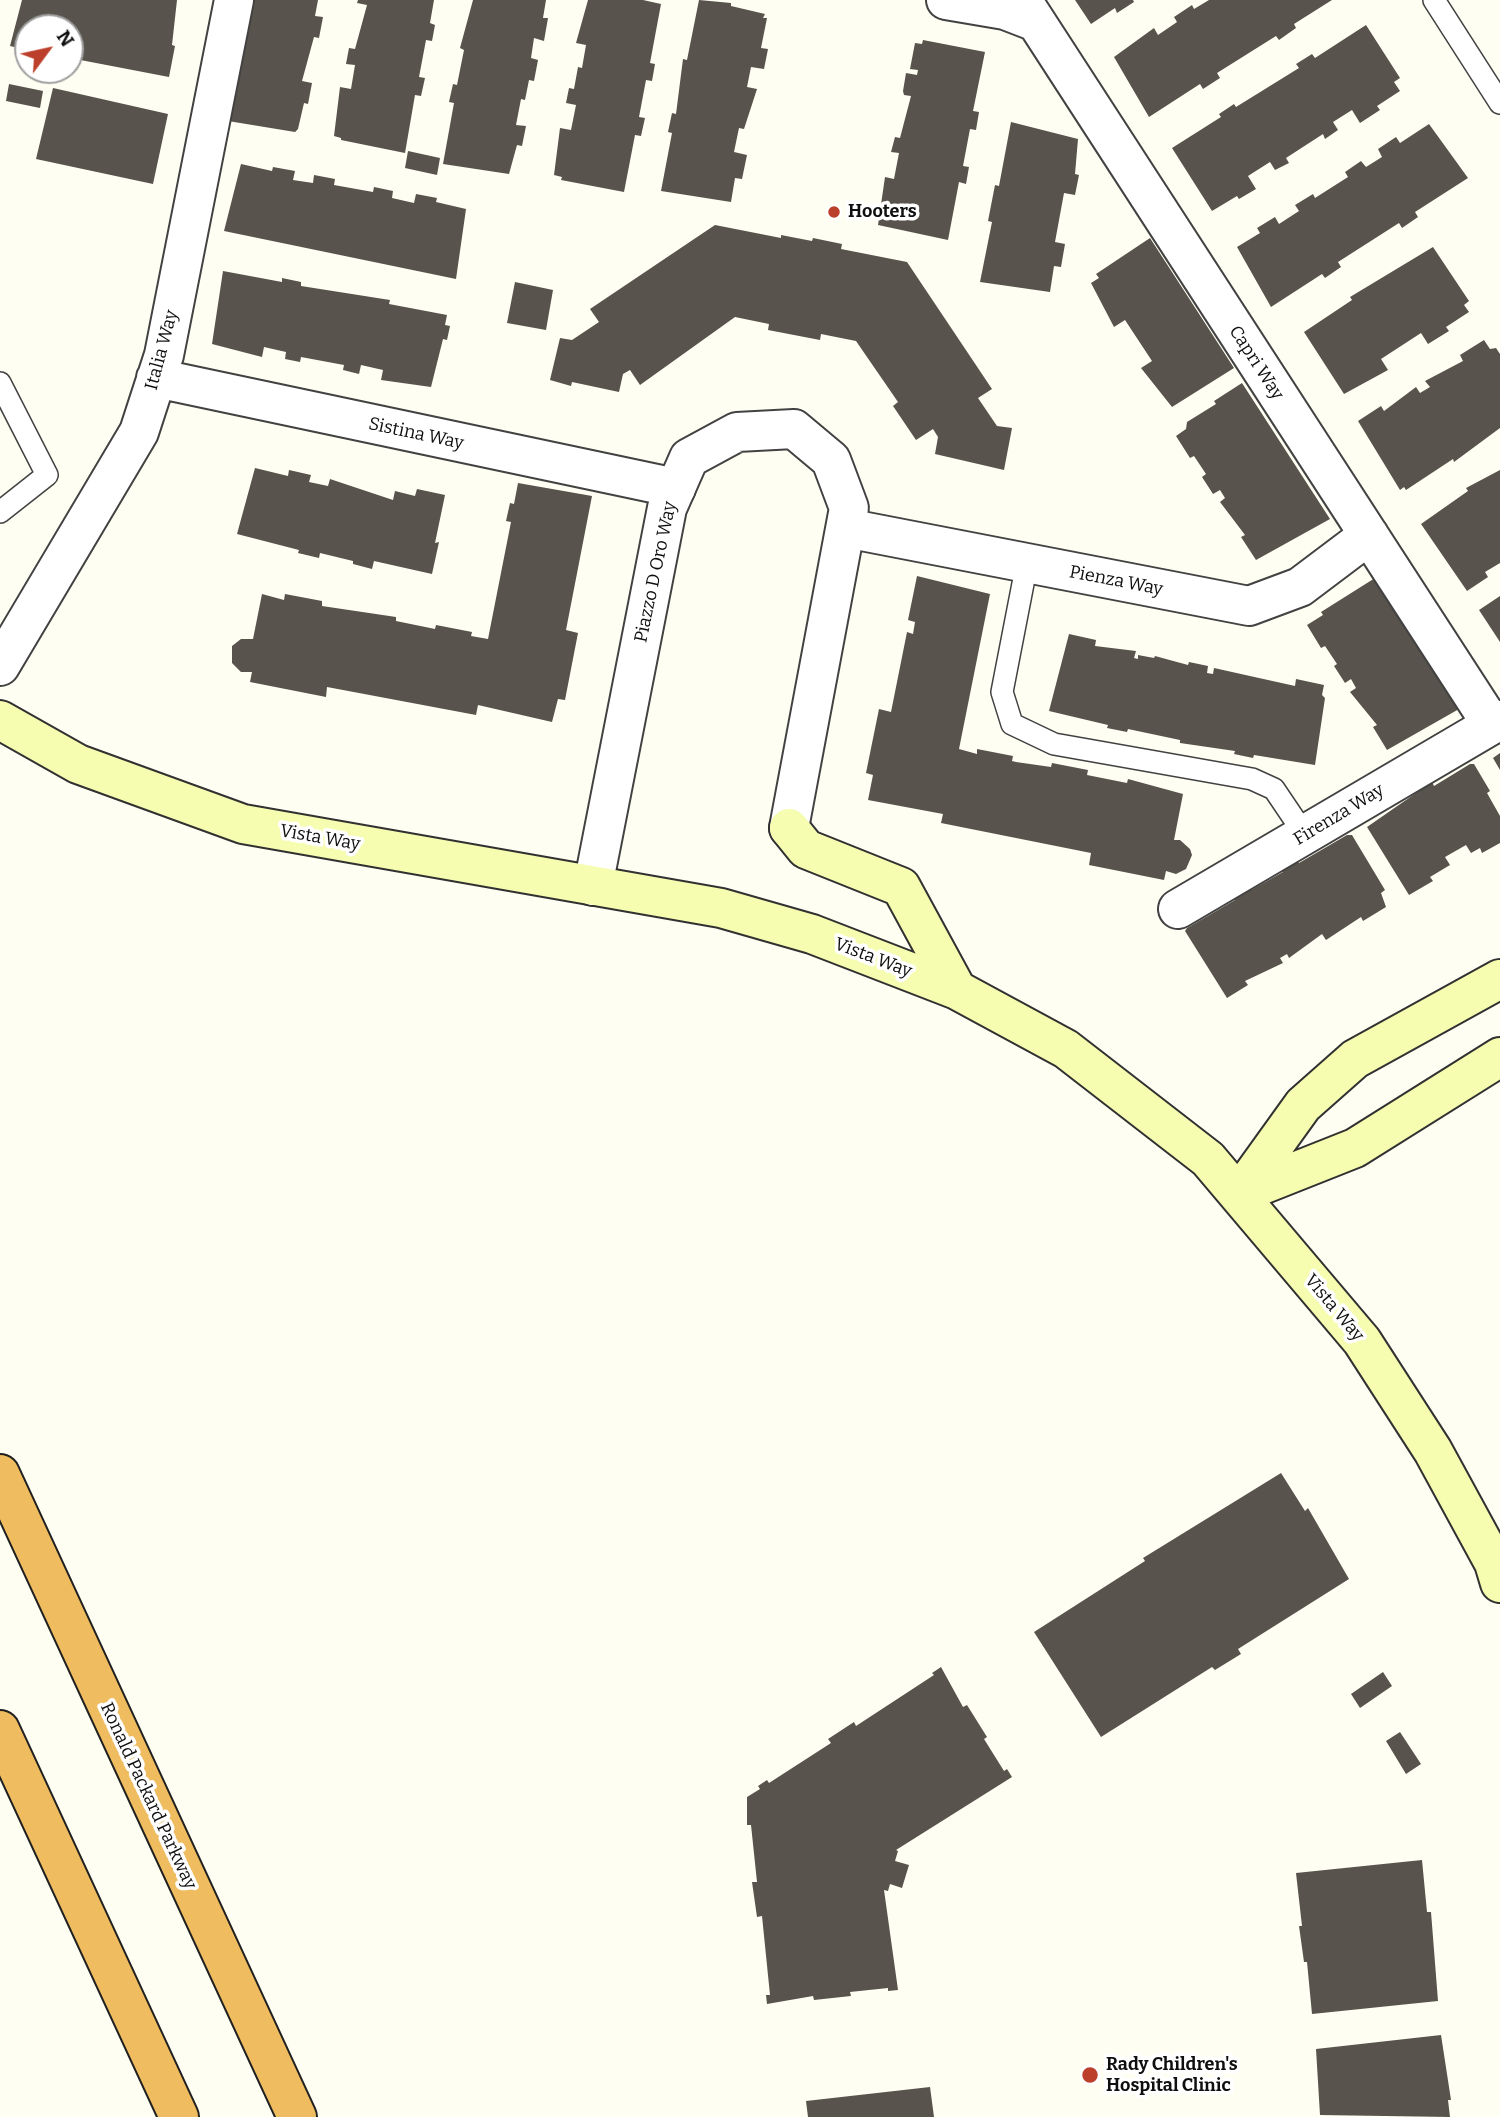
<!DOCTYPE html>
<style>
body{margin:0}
#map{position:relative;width:1500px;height:2117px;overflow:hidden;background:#fffef2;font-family:Bitter,serif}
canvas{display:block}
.north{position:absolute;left:14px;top:14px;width:70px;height:70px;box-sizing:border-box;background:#fff;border:2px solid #9f9f9f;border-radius:50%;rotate:57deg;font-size:19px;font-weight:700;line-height:28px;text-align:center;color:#0f0f0f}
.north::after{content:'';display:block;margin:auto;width:24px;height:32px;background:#bc3f2b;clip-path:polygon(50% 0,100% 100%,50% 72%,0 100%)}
</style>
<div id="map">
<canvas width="1500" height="2117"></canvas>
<div class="north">N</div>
</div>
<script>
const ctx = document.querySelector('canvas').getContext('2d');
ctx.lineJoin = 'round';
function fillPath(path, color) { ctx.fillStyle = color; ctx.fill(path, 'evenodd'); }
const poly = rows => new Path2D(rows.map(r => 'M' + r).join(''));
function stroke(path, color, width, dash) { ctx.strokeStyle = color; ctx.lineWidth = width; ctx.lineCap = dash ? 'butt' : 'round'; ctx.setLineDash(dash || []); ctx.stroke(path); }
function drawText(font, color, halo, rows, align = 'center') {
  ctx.font = font + ' Bitter,serif'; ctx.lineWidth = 7; ctx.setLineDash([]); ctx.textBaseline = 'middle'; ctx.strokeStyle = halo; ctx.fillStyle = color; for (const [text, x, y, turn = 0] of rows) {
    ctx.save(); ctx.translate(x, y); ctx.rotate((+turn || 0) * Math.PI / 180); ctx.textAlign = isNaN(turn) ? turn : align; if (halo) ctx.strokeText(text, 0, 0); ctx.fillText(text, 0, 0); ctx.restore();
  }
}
const building = poly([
 [22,0,177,0,172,45,175,46,169,77,70,58,70,28,28,28,28,50,10,46],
 [247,0,318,0,315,16,323,17,319,38,314,37,302,81,312,83,308,104,304,103,298,129,295,132,228,121],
 [358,0,434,0,430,23,435,25,432,41,426,40,419,77,425,78,421,96,415,95,405,153,341,140,341,138,334,136,340,87,351,89,355,65,346,64,349,48,355,49,367,5,357,3],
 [473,0,546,0,543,18,548,18,544,41,534,38,531,58,538,60,534,81,529,80,525,100,521,99,516,125,526,126,522,146,517,145,509,174,443,164,454,103,449,102,453,84,457,85,464,50,460,48],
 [588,0,643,0,661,4,650,63,655,64,652,81,646,80,639,117,645,118,641,136,635,135,624,192,561,180,562,177,554,175,560,128,571,130,576,105,566,103,569,88,574,89,578,67,582,68,586,45,576,43],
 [699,0,731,3,731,6,765,14,763,18,767,18,761,48,768,49,764,69,751,67,747,87,757,89,744,129,739,128,734,152,747,155,742,179,735,178,731,202,661,191,672,133,668,132,672,113,676,114,683,59,687,60],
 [1075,0,1133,0,1134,2,1117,13,1115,8,1091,24],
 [1209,0,1332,0,1294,24,1296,28,1279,40,1276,36,1217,73,1220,78,1203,89,1200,84,1149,117,1114,57,1154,28,1158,35,1177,22,1174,17,1192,5,1194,9],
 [1366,25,1400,78,1394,82,1400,91,1377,106,1380,110,1360,123,1352,110,1333,122,1338,130,1325,139,1323,134,1286,158,1289,163,1275,170,1270,162,1248,176,1256,189,1239,199,1237,196,1212,211,1172,148,1221,117,1219,114,1234,104,1236,107,1299,68,1296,64,1312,54,1315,58],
 [923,40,985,52,973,111,979,112,976,130,970,129,963,166,969,167,966,184,959,182,948,240,878,225,885,177,894,179,899,153,891,152,895,137,900,138,911,96,904,95,903,91,906,73,917,75,918,70,910,69,915,43,922,44],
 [9,84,43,91,40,108,6,101],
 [53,88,168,114,153,184,36,159],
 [1011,122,1078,139,1075,174,1079,175,1075,195,1064,193,1055,242,1065,244,1061,267,1054,266,1050,292,980,282,992,222,988,221,995,185,999,186],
 [1429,124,1468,178,1415,212,1418,217,1402,228,1399,223,1338,262,1341,267,1325,278,1322,274,1271,307,1237,247,1260,233,1257,228,1275,217,1279,224,1299,211,1295,205,1313,194,1315,198,1348,177,1345,172,1361,161,1366,167,1382,157,1378,149,1396,137,1400,143],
 [408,151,440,158,437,175,405,168],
 [241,164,272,171,273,167,295,171,293,180,313,183,314,175,335,179,334,185,373,192,374,187,393,191,392,198,414,203,416,194,437,198,436,202,466,209,456,279,224,231],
 [715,225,781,238,781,235,812,241,813,238,842,244,841,249,907,262,992,389,978,398,997,426,1012,428,1004,470,935,454,938,437,933,429,916,440,893,406,898,402,856,341,821,334,820,340,768,330,769,324,735,317,640,385,630,370,623,374,619,392,572,382,571,386,550,380,560,338,572,340,599,322,590,309],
 [1150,238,1234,368,1172,407,1141,368,1152,361,1125,320,1114,327,1091,283,1099,278,1096,274],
 [1433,247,1469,301,1464,305,1469,312,1446,327,1449,331,1428,344,1421,333,1381,359,1388,370,1344,394,1304,332,1352,300,1350,297],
 [223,271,282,282,282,278,301,282,301,286,390,300,389,304,447,315,445,325,450,326,447,340,443,339,431,387,381,380,383,370,361,365,359,374,343,370,344,365,301,357,300,362,285,359,286,352,264,347,262,357,212,344],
 [515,282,553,290,546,330,507,323],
 [1484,340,1490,349,1496,348,1500,354,1500,428,1454,462,1453,459,1406,490,1404,487,1400,490,1358,421,1381,406,1384,411,1416,387,1420,393,1430,387,1425,381,1463,361,1460,355],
 [1242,383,1330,519,1256,560,1241,537,1245,535,1220,502,1225,498,1220,490,1213,494,1202,477,1206,474,1194,456,1190,458,1176,436,1186,429,1187,422,1216,404,1214,401],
 [255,468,288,476,289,470,311,475,309,482,328,486,330,479,393,500,395,491,415,496,417,489,445,495,435,543,439,542,432,574,374,561,372,569,353,564,353,561,320,553,319,558,298,553,299,550,237,534],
 [1500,470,1500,563,1485,572,1488,577,1467,591,1421,524,1468,491,1466,488],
 [518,483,592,496,566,630,578,633,565,700,558,699,552,722,478,705,476,715,327,687,326,697,250,682,252,672,241,672,232,663,232,646,241,639,253,639,262,594,284,600,285,594,322,601,322,606,396,617,396,621,435,629,436,625,472,632,471,636,488,639,511,522,506,521,510,503,514,504],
 [917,576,990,594,959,749,977,754,977,749,1013,756,1012,761,1016,762,1051,767,1052,763,1088,770,1087,775,1127,783,1128,779,1183,794,1174,840,1180,840,1190,849,1192,855,1186,869,1176,874,1166,871,1164,880,1089,865,1091,853,941,823,943,814,868,800,873,775,866,773,879,709,891,712,907,632,913,634,915,622,908,620],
 [1375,578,1459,709,1387,750,1373,727,1377,725,1350,692,1356,688,1351,679,1345,683,1334,666,1337,664,1325,646,1321,648,1307,625,1323,615,1321,612],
 [1500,596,1500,642,1479,610],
 [1069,634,1096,640,1095,646,1136,651,1134,658,1138,659,1138,655,1154,658,1155,656,1188,665,1189,662,1208,666,1207,673,1213,674,1214,668,1295,686,1296,679,1324,685,1322,695,1325,698,1315,765,1254,755,1253,758,1234,754,1235,751,1180,743,1180,740,1128,729,1127,732,1107,728,1108,725,1049,711],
 [1500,753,1500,770,1493,758],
 [1470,764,1474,764,1490,791,1487,793,1500,816,1500,843,1482,853,1480,848,1471,853,1466,845,1445,857,1450,865,1430,877,1433,881,1409,895,1367,827,1432,782,1434,786],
 [1347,835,1352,835,1385,890,1381,893,1386,907,1363,921,1361,917,1326,940,1322,934,1289,958,1287,954,1280,958,1283,963,1245,981,1248,985,1227,998,1185,931,1187,928,1235,900,1233,897,1249,888,1251,890,1283,872,1281,870,1297,860,1299,863],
 [1281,1473,1305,1511,1308,1508,1349,1579,1238,1649,1241,1654,1215,1670,1212,1667,1101,1737,1034,1632,1145,1561,1143,1558],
 [941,1667,963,1707,967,1705,987,1737,984,1739,1004,1771,1007,1769,1012,1777,896,1850,898,1851,895,1861,909,1865,902,1888,890,1884,888,1891,884,1890,898,1990,888,1991,888,1988,850,1992,851,1996,814,2000,813,1996,767,2004,766,1995,770,1995,762,1916,757,1917,752,1882,757,1882,751,1825,747,1825,747,1797,760,1789,758,1786,767,1780,769,1783,831,1743,828,1739,854,1722,856,1726,934,1675,932,1673],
 [1383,1672,1392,1686,1360,1708,1351,1694],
 [1400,1732,1421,1764,1406,1774,1386,1741],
 [1422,1860,1427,1912,1431,1912,1438,2001,1312,2014,1307,1962,1304,1962,1299,1926,1302,1926,1296,1873],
 [1441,2035,1451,2100,1448,2100,1450,2117,1320,2115,1316,2049],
 [930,2087,934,2117,808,2117,806,2101]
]);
const service = poly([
 [1434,0,1500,103],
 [0,383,47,475,0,512],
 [1027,563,1002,692,1012,724,1054,744,1252,779,1274,789,1305,835]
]);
const minor = poly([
 [946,0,1005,10,1036,22],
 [1022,0,1492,725],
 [156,378,676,488],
 [846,528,1249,606,1300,587,1369,535],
 [0,666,139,432,164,355,234,0],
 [1178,909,1500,720]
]);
const tertiary = poly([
 [593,886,667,508,689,458,737,432,794,429,831,460,849,508,789,828]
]);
const secondary = poly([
 [0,720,78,764,243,824,721,908,812,934,957,990,1066,1049,1208,1159,1362,1341,1433,1451,1494,1563,1500,1583],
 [789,828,806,849,901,887,957,990],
 [1239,1194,1303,1105,1355,1059,1500,979],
 [1239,1194,1355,1148,1500,1057]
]);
const motorway = poly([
 [0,1474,297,2117],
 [0,1730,179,2117]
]);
const markers = [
 [834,212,7,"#bc3f2b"],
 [1090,2075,9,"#bc3f2b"]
];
const poiNames = [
 ["Hooters",848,212],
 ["Rady Children's",1106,2065],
 ["Hospital Clinic",1106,2086]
];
const streetNames = [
 ["Italia Way",162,350,-75],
 ["Capri Way",1256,363,57],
 ["Sistina Way",416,434,12],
 ["Piazzo D Oro Way",656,572,-78],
 ["Pienza Way",1116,581,11],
 ["Firenza Way",1339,815,-31],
 ["Vista Way",320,838,10],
 ["Vista Way",873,958,21],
 ["Vista Way",1334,1308,50],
 ["Ronald Packard Parkway",148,1796,65]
];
fillPath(building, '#58534c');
stroke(service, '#424242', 24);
stroke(minor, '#424242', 42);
stroke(tertiary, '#424242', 42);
stroke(secondary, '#313131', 42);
stroke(motorway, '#202020', 42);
stroke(service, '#fff', 21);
stroke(minor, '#fff', 38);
stroke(tertiary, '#fff', 38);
stroke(secondary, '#f6fcb0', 38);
stroke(motorway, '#efbc60', 38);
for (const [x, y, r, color] of markers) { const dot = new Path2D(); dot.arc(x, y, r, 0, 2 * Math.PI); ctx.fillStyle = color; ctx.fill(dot); stroke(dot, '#fff', 2.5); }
drawText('bold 18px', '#0f0f0f', '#fff', poiNames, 'left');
drawText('18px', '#0f0f0f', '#fff', streetNames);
</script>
